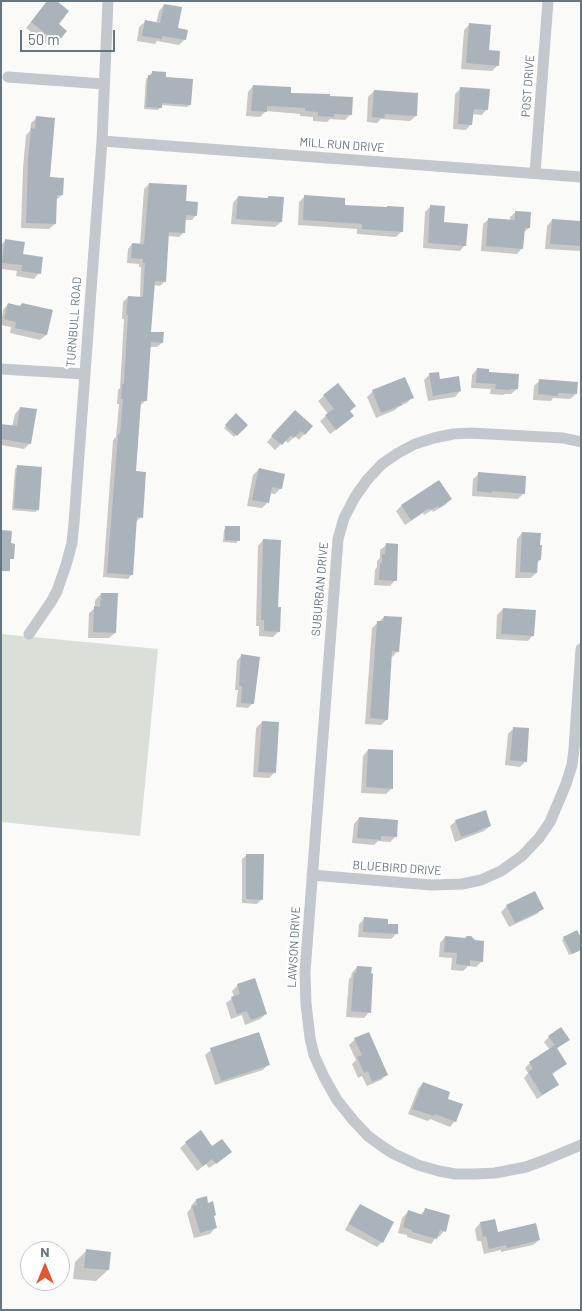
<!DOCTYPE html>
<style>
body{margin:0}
#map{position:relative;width:582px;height:1311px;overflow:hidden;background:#fafaf8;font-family:Barlow,sans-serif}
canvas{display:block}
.frame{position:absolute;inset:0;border:2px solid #657683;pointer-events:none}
.north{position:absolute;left:20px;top:1241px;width:50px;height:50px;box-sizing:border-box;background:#fff;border:1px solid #c1c8cd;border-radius:50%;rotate:0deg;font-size:14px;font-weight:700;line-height:20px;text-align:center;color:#657683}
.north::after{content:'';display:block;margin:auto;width:18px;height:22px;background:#e4572e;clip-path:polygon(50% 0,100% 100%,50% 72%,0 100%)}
.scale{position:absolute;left:20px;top:30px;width:95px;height:22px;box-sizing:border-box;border:2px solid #657683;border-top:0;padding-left:6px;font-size:15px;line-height:18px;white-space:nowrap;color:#657683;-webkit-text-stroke:4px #fff;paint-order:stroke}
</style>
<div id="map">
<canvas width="582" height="1311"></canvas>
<div class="frame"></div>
<div class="north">N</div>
<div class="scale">50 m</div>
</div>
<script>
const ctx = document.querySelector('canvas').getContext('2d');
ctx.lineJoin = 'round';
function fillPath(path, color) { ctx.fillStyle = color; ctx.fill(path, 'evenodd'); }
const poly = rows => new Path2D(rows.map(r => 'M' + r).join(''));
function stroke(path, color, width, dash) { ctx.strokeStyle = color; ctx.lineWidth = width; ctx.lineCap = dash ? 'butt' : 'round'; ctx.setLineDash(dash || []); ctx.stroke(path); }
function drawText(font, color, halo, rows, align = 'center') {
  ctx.font = font + ' Barlow,sans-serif'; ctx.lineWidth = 5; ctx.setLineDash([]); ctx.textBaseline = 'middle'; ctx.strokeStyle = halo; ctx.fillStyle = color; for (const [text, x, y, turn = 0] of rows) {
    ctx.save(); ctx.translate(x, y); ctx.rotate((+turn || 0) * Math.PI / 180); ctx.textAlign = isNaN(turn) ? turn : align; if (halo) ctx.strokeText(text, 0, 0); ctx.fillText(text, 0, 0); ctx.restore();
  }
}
const green = poly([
 [1,634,158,649,140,836,1,822]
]);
const shadow = poly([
 [46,3,57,24,57,42,51,47,26,28],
 [164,5,177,29,185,39,179,45,157,41,155,44,137,41,139,27,145,22,156,24,159,11],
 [470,24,487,52,498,65,492,71,461,69,464,30],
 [153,72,165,78,190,105,187,107,161,105,160,108,158,110,144,109,146,79,149,76,150,76,150,74],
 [253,86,289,94,329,97,351,114,345,120,330,119,327,122,313,121,313,117,300,116,300,114,266,111,260,117,246,116,248,92],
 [461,88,487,109,482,115,472,114,471,124,466,130,453,129,455,94],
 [374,91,416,116,410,121,381,119,377,123,367,122,368,97],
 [37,117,48,178,62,195,56,200,55,224,49,229,21,228,23,168,26,135,30,131,31,123],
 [149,184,185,202,196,215,192,220,185,220,184,232,179,237,168,236,165,281,160,286,153,285,150,333,162,343,157,347,150,347,146,400,141,405,140,405,135,473,141,517,136,522,132,574,128,579,103,577,113,440,116,437,119,404,117,404,118,390,120,388,124,319,122,319,123,302,128,297,140,298,141,267,139,267,139,264,127,263,128,249,132,244,140,245,144,189],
 [305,196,343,206,402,231,396,237,357,234,357,229,298,225,299,202],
 [238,197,267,199,268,198,281,222,275,227,231,224,233,203],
 [431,206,442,224,465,245,460,251,423,248,425,212],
 [516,212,529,228,523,233,522,248,517,254,481,251,483,224,489,219,510,220,510,217],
 [552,220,581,222,581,251,545,249,547,226],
 [6,240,39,273,34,279,16,276,17,271,1,269,1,245],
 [8,304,19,307,52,311,46,335,40,340,10,333,11,327,1,325,3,310],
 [477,369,488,373,517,389,511,394,505,394,503,395,490,394,491,389,471,388,472,375],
 [430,374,439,380,460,391,455,397,428,401,424,380],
 [540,380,576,394,570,399,553,398,551,401,533,400,534,386],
 [373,391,412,397,407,403,398,407,395,410,376,418,367,397],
 [324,396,346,422,330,434,320,421,328,414,318,401],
 [20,408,30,443,24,449,1,445,1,425,12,427,15,414],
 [295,412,311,426,299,440,295,436,288,443,285,440,275,450,267,442],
 [236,415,246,425,234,437,224,428],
 [17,467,38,510,35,512,12,510,15,469],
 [259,469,281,488,275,494,269,493,267,503,262,508,247,506,253,475],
 [479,474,524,493,518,499,472,496,473,479],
 [451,499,445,505,433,512,432,510,424,515,423,513,405,525,396,511,401,506],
 [226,527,238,540,236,543,223,542,224,530],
 [522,533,540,560,537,563,536,573,531,578,515,578,517,539],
 [263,540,279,631,273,637,259,636,259,626,256,626,258,546],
 [386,545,395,580,390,586,374,585,375,570,377,567,377,561,380,558,380,550],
 [101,594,115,633,109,638,88,638,89,613,95,608,95,600],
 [503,609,533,635,528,641,496,639,497,615],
 [384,617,398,651,392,657,390,657,387,719,381,725,365,724,372,628],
 [241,656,253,703,248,708,236,707,238,690,235,690,237,661],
 [262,722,274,773,269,778,253,777,256,728],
 [514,728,526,761,520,767,505,765,508,734],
 [368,750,392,788,386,794,361,793,363,756],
 [359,818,396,836,390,842,378,841,374,845,352,843,354,824],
 [456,821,490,826,484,831,455,842,450,826],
 [247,855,262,899,257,904,242,903,242,859],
 [507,906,542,909,537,914,509,927,501,912],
 [365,918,386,925,397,933,391,939,358,937,359,924],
 [445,937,482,961,476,967,468,966,463,971,451,970,452,958,439,957,440,943],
 [564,938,581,950,569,955,562,940],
 [357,967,369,1012,364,1018,346,1017,349,979,351,977,352,973],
 [238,985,266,1014,260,1019,245,1025,242,1015,231,1019,226,1003,234,997,232,991],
 [368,1033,387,1074,381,1080,367,1086,362,1076,358,1078,352,1064,356,1060,349,1045,355,1039],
 [549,1037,568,1039,556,1049,566,1063,561,1068,551,1075,557,1085,552,1089,537,1099,524,1078,528,1073,525,1068,530,1063,550,1050,544,1042],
 [211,1050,268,1064,263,1070,215,1085,205,1055],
 [423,1083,446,1099,455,1121,450,1127,430,1119,428,1121,408,1114,418,1089],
 [186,1143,212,1148,225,1157,209,1168,206,1164,197,1171,180,1148],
 [196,1200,213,1217,215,1228,210,1234,194,1238,187,1213,191,1208,191,1206],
 [360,1205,382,1242,377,1247,345,1230,355,1211],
 [425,1210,444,1231,439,1237,437,1236,431,1244,407,1237,407,1235,398,1233,402,1218,408,1212,420,1215],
 [494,1220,497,1233,539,1240,533,1245,501,1252,501,1250,484,1254,481,1241,477,1241,475,1229,480,1223],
 [86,1251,108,1270,96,1281,73,1279,75,1262]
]);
const building = poly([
 [47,1,57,1,69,11,59,24,67,31,57,43,31,22],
 [164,4,182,7,178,28,188,30,186,40,162,36,162,39,142,36,145,20,160,23],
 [469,23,491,25,489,50,500,51,499,66,466,63],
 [152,71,166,72,166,77,193,79,191,105,162,103,162,108,146,107,148,75,152,75],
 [253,85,291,87,291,93,330,94,330,96,353,97,352,115,334,114,334,117,318,116,318,112,305,111,305,108,267,106,267,112,251,111],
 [460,87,490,89,488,110,474,109,472,125,458,124],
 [374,90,418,93,417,116,385,114,384,118,372,117],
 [36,116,55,118,50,177,64,178,63,195,57,195,56,224,26,223,28,161,31,128,35,129],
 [149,183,187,185,186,201,198,202,197,216,186,215,185,233,169,232,166,282,155,281,151,332,164,332,163,343,151,342,147,401,141,401,136,471,146,472,143,518,137,517,133,575,107,573,118,434,120,434,123,399,121,399,122,384,124,384,128,315,126,315,128,296,143,297,145,263,143,263,143,259,131,258,132,243,144,244],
 [304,195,345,198,345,205,387,207,387,206,404,207,403,232,362,229,362,224,303,220],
 [238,196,268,198,268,196,284,197,282,222,236,219],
 [430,205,445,206,444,222,468,224,466,246,428,243],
 [515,211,531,212,530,228,525,228,523,249,486,246,488,218,515,220],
 [552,219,581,221,581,246,550,244],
 [5,239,25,242,23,254,43,257,41,274,21,271,22,265,2,263],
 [8,303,20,306,22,303,53,310,47,335,15,328,16,322,4,319],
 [477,368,489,369,489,372,519,374,518,389,510,389,510,390,495,389,496,384,476,383],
 [439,372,440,379,459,376,461,391,433,396,429,373],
 [405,377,414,398,401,403,402,405,381,413,372,390],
 [539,379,578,382,577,394,558,393,558,396,538,394],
 [338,383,356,406,350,411,354,416,336,430,325,415,334,409,323,395],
 [20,407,37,409,31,444,1,439,1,424,17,426],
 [295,410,313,426,305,435,301,431,294,438,291,435,282,445,271,436],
 [236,413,248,425,237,436,225,425],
 [17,465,42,467,39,510,14,508],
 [259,468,285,474,282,489,272,487,269,503,252,500],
 [478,472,526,476,525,494,492,491,492,493,477,491],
 [439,480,452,499,439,508,438,506,430,510,429,508,411,520,401,505],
 [225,526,240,526,240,541,225,540],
 [1,530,12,531,11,543,15,544,14,559,10,559,10,571,1,571],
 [522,532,541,533,540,545,542,545,541,560,538,560,537,573,520,572],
 [263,539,281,540,278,607,281,607,280,632,264,631,264,620,261,620],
 [386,543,398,544,397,581,379,580,380,563,382,563,382,554,385,554],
 [101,593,118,593,116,633,93,632,94,606,100,607],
 [503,608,536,610,534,636,501,634],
 [384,616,402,617,399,652,392,651,388,720,370,718,377,621,383,621],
 [241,654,260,657,254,704,241,703,242,686,239,686],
 [262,721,279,722,276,773,258,772],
 [513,727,529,728,527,762,510,760],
 [368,749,393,750,393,789,366,787],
 [486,810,491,826,479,830,479,831,461,837,455,820],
 [359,817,398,820,397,837,381,836,381,840,357,838],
 [246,854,264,854,263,900,246,899],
 [535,891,544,909,515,923,506,905],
 [364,917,388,919,388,924,398,924,398,934,363,932],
 [577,930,581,938,581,950,572,954,563,937],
 [445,936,465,938,467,936,471,936,475,940,484,941,483,962,470,960,470,966,456,964,457,953,444,952],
 [357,966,372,967,371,973,373,974,371,1013,351,1011,354,973,356,973],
 [255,978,267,1014,251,1020,247,1011,237,1014,231,997,240,994,237,984],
 [561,1027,570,1040,557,1048,567,1064,552,1073,559,1085,542,1095,528,1072,533,1069,529,1062,555,1045,548,1036],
 [259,1032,270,1065,221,1081,210,1048],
 [369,1032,388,1075,372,1082,368,1071,364,1073,357,1057,362,1055,354,1038],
 [423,1082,450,1092,448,1099,463,1104,456,1122,435,1114,434,1116,412,1109],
 [201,1130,212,1146,222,1139,232,1152,216,1164,212,1159,203,1166,185,1142],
 [207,1196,208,1203,213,1201,216,1215,214,1216,217,1228,200,1233,192,1206,197,1205,196,1199],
 [360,1204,394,1222,383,1243,349,1224],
 [425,1208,450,1215,446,1232,440,1230,437,1239,412,1232,412,1230,403,1227,408,1210,423,1215],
 [495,1219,498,1232,536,1223,540,1240,507,1248,506,1245,489,1249,486,1236,483,1237,480,1222],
 [86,1249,111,1252,109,1270,84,1268]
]);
const street = poly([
 [8,77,104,84],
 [102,141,581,177],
 [535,173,548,1],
 [1,369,84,374],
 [581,442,563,438,471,433,453,434,434,438,415,444,398,453,382,464,367,480,355,497,344,518,338,539,305,972,306,1004,310,1038,314,1055,324,1077,337,1100,353,1120,368,1136,383,1147,394,1154,418,1165,439,1171,455,1174,475,1174,495,1173,526,1167,545,1160,581,1145],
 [29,634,51,602,57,591,66,565,72,543,74,523,102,141,108,1],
 [312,875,431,885,462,884,481,880,501,871,522,856,539,838,550,822,566,784,572,765,574,749,581,649]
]);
const streetNames = [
 ["POST DRIVE",528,86,-86],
 ["MILL RUN DRIVE",342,145,4],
 ["TURNBULL ROAD",74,322,-86],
 ["SUBURBAN DRIVE",320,589,-85],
 ["BLUEBIRD DRIVE",397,868,4],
 ["LAWSON DRIVE",294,947,-87]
];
fillPath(green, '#dadfd7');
fillPath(shadow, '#0003');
fillPath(building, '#aab3b9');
stroke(street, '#c3c8cc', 11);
drawText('12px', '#657683', '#fff', streetNames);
</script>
